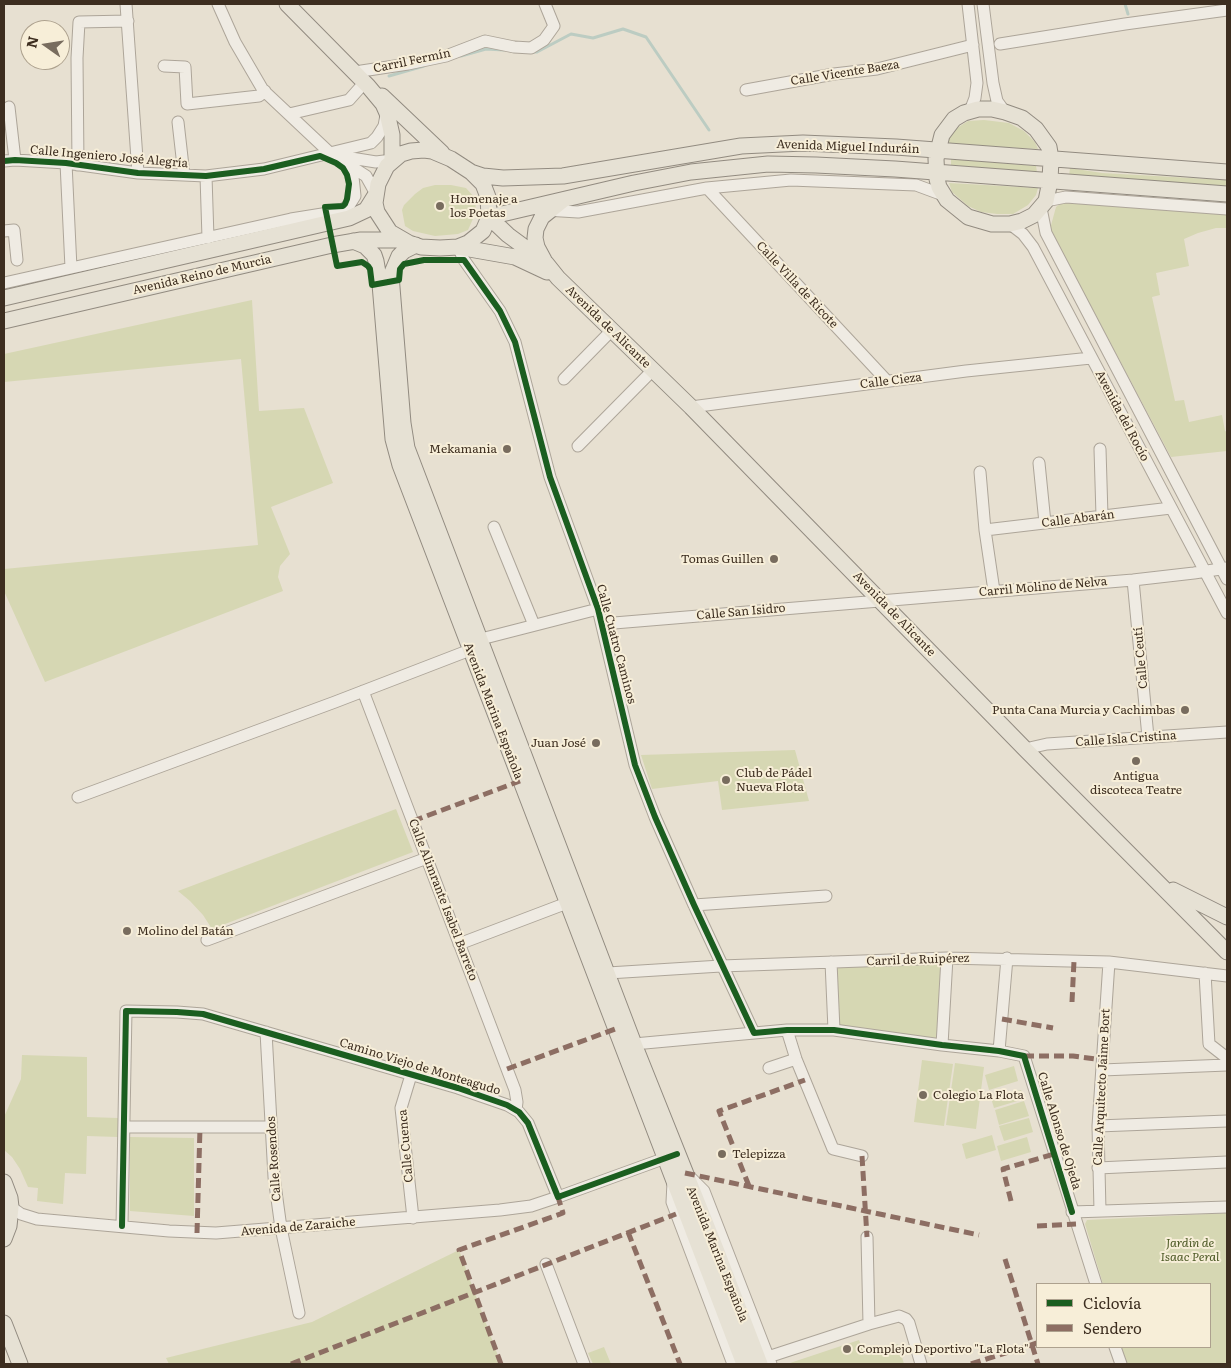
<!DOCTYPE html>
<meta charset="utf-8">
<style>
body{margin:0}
#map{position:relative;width:1231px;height:1368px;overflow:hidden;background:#e7e0d1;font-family:Literata,serif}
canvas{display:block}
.frame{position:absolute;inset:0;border:5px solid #3d2e20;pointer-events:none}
.legend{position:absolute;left:1036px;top:1283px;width:175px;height:65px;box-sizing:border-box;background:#f7eed8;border:1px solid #ada18e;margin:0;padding:6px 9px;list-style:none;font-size:15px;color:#3d2e20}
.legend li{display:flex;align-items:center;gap:10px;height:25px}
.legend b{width:25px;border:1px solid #ada18e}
.north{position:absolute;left:20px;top:20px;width:50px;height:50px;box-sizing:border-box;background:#f7eed8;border:1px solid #ada18e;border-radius:50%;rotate:283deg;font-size:14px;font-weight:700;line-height:20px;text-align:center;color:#3d2e20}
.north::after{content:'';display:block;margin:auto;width:18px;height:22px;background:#786c5e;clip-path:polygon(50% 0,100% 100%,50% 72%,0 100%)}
</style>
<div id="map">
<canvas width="1231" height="1368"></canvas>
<div class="frame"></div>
<ul class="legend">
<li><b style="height:6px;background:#1b5e20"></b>Ciclovía</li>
<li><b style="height:6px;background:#8d6e63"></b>Sendero</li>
</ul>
<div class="north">N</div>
</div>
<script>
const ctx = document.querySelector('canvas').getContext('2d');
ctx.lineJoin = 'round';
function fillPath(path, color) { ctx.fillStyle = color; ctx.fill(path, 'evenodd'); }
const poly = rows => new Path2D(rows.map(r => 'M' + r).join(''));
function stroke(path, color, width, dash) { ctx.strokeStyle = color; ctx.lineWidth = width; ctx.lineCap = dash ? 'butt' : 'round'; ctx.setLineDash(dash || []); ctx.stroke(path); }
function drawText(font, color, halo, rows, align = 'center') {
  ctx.font = font + ' Literata,serif'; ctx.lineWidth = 4; ctx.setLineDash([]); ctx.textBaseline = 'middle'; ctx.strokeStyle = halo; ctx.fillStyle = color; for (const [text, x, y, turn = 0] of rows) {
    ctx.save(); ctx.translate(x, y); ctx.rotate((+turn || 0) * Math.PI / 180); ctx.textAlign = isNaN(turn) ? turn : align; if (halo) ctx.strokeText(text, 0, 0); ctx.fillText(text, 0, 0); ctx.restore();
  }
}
const green = poly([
 [984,120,1009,123,1024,131,1035,142,1038,149,948,144,950,135,957,128,968,121],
 [951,159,1036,166,1037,172,951,165],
 [1070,168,1102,173,1227,180,1227,187,1069,176],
 [949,183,1038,188,1036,195,1028,205,1013,214,997,214,981,212,968,206,952,192],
 [435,185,451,185,466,188,475,198,476,212,468,230,458,234,435,236,413,231,405,226,402,210,404,205,415,194,423,188],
 [1062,202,1227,214,1227,228,1216,228,1198,233,1184,239,1189,266,1156,273,1160,295,1152,297,1175,401,1184,400,1189,422,1222,415,1225,431,1227,432,1227,451,1171,457,1050,229,1056,207],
 [252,300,259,411,304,408,333,483,271,507,290,554,280,566,278,577,283,591,45,682,4,591,4,569,258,545,241,359,4,382,4,354],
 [795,750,809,801,722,810,718,781,652,789,641,755],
 [396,809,413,852,212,929,203,915,190,901,178,891],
 [947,958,942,1045,834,1030,831,962],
 [22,1055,87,1057,87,1117,118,1118,118,1137,87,1136,86,1174,65,1173,63,1204,37,1201,38,1188,28,1187,20,1169,12,1157,4,1150,4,1117,21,1079],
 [922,1060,953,1064,944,1126,914,1122],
 [955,1063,984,1067,976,1129,946,1125],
 [1014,1066,1018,1081,989,1090,985,1075],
 [1021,1090,1024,1099,994,1108,991,1098],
 [1024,1101,1029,1116,999,1125,995,1110],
 [1029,1118,1033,1132,1004,1141,999,1126],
 [992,1135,996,1150,966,1159,962,1144],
 [130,1137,194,1138,194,1216,130,1211],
 [1027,1137,1031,1152,1001,1161,997,1146],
 [1227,1213,1227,1364,1127,1364,1121,1347,1210,1347,1210,1284,1103,1284,1085,1224,1087,1220],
 [459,1250,501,1364,169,1364,166,1358,312,1322],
 [859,1340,865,1355,898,1344,904,1364,787,1364],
 [604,1347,611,1364,593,1364,588,1353]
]);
const stream = poly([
 [1125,4,1128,14],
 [533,52,537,52,571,34,593,38,623,29,646,37,709,130],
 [461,56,486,49,504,50],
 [389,76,424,66]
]);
const minor = poly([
 [126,4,138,173],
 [218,4,235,42,263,90,330,153,366,176,376,194],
 [968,4,977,83,975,98,970,111],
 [983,4,993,83,997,101,1005,112],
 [1000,44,1125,24,1227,10],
 [164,66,185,67,187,104,259,96,265,91],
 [355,72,408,64,446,56,485,41,514,47,531,48,544,40,554,26,545,4],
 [746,90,834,74,877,69,973,45],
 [9,107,15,160],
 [289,114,349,100,365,82],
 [178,122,184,175],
 [340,153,351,158,376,162,392,160],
 [4,161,15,160,66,163,138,173,206,176,264,169,371,143,377,137,384,126,386,115],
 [66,163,71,268],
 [78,165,77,58,79,22,128,21],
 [206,176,208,238],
 [707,188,887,381],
 [1046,201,1066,197,1227,209],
 [1041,208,1046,233,1227,579],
 [545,210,578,212,707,188,791,180,916,185,943,195],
 [287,224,291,219,341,211,350,204,355,196,354,186,353,177,346,165],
 [1010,224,1023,234,1033,247,1227,613],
 [4,231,14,230,17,260],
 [458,247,464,260,500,311,515,342,550,477,598,609,635,765,655,817,694,905,754,1033],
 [4,283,291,219],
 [564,379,612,330],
 [691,407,966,371,1091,358],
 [578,446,653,370],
 [1100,449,1102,516],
 [1039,463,1045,523],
 [980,472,985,530,994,591],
 [494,527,534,625],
 [985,530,1171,508],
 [1133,580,1148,737],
 [602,624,1133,580,1194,573,1227,568],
 [363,691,515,1090,517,1102,516,1110],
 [1025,749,1047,744,1227,732],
 [78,797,335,702,470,650,481,639,598,609],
 [694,905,826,896],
 [207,940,427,858],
 [459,944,567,903],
 [831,962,834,1030],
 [608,973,721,966,947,958,1109,962,1227,976],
 [1205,973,1209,1044,1227,1058],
 [787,1030,796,1059,833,1149,862,1156],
 [266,1032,274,1177,281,1228,299,1313],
 [942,1045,947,958],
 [628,1046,634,1044,787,1030,834,1030,942,1045,999,1051,1024,1056,1096,1284],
 [999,1051,1007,958],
 [769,1068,796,1059],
 [1102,1070,1227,1065],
 [411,1075,401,1108,413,1218],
 [1098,1126,1227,1121],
 [124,1127,271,1127],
 [1098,1168,1227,1162],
 [688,1175,704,1191,771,1364],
 [673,1182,672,1202,733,1364],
 [11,1207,21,1214,37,1219,169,1231,216,1233,500,1210,531,1206,558,1197],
 [1100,1211,1098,1126,1109,962],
 [1072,1212,1227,1207],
 [122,1226,126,1011,177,1012,203,1014,458,1088,507,1105,519,1112,528,1123,558,1197,671,1156],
 [867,1237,869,1324],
 [546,1264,584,1364],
 [1115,1347,1121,1364],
 [768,1357,869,1324,899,1316,906,1319,909,1323,921,1364]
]);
const major = poly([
 [287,4,368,86,383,104,387,113,392,135,392,160],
 [382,96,442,153],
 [978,109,992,109,1005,112,1022,118,1036,129,1049,147,1051,159,1050,181,1046,201,1034,215,1022,221,1010,224,992,224,968,217,947,200,939,187,937,179,936,159,942,135,954,119,964,113,978,109],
 [424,150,432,151,451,159,471,172,483,184,488,197,489,217,483,231,468,243,458,247,440,248,421,247,409,243,390,232,377,212,375,203,378,184,387,166,401,154,411,151,424,150],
 [471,172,483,176,503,178,563,176,741,146,803,143,896,147,1227,172],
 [489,217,508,235,546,263,558,278,691,407,1025,749,1227,952],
 [489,217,634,183,691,172,768,164,816,165,895,169,1227,194],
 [353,241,365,246,374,255,376,261,380,284,393,439,400,465,744,1364],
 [416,245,404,251,399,256,391,275,403,423,407,448,634,1044,716,1249,760,1364],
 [458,247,515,257,547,272],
 [544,260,537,247,535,238,536,229,542,217,562,201],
 [4,298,349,218,366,210,376,194],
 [4,321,332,245,361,240,402,240],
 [1173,890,1227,917],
 [4,1182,10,1198,11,1207,9,1226,4,1239],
 [4,1323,20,1364]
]);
const quiet = poly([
 [413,821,520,781],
 [1072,1002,1074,961],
 [1002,1019,1053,1028],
 [1024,1056,1073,1056,1103,1060],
 [507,1069,615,1029],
 [862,1156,867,1237],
 [685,1173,979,1235],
 [749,1186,719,1111,805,1080],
 [1011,1201,1003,1169,1054,1154],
 [1037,1226,1076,1224],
 [628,1232,680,1364],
 [197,1233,200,1128],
 [1005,1259,1038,1364],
 [291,1364,676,1214],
 [501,1364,459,1250,563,1213,558,1197],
 [971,1364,1037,1343]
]);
const cycleway = poly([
 [4,161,15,160,66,163,138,173,206,176,264,169,320,156,336,163,343,168,347,175,349,184,347,199,345,204,343,206,325,207,337,266,362,262,368,266,370,269,372,285,399,280,400,269,404,264,424,260,464,260,500,311,515,342,550,477,598,609,635,765,655,817,694,905,754,1033,787,1030,834,1030,942,1045,999,1051,1024,1056,1072,1212],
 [122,1226,126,1011,177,1012,203,1014,458,1088,507,1105,519,1112,528,1123,558,1197,677,1154]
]);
const markers = [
 [440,206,5,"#786c5e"],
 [507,449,5,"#786c5e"],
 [774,559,5,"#786c5e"],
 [1185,710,5,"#786c5e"],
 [596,743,5,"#786c5e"],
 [1136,761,5,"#786c5e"],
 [726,780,5,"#786c5e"],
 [127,931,5,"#786c5e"],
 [923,1095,5,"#786c5e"],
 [722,1154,5,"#786c5e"],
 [847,1349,5,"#786c5e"]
];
const streetNames = [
 ["Carril Fermín",412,61,-12],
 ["Calle Vicente Baeza",845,73,-9],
 ["Avenida Miguel Induráin",848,147,2],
 ["Calle Ingeniero José Alegría",109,157,5],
 ["Avenida Reino de Murcia",202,275,-13],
 ["Calle Villa de Ricote",797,285,47],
 ["Avenida de Alicante",608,327,44],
 ["Calle Cieza",891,381,-7],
 ["Avenida del Rocío",1122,416,62],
 ["Calle Abarán",1078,519,-7],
 ["Carril Molino de Nelva",1043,587,-5],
 ["Calle San Isidro",741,612,-5],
 ["Avenida de Alicante",894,614,46],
 ["Calle Cuatro Caminos",616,644,75],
 ["Calle Ceutí",1141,658,-95],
 ["Avenida Marina Española",493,711,69],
 ["Calle Isla Cristina",1126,739,-4],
 ["Calle Alimrante Isabel Barreto",443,900,69],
 ["Carril de Ruipérez",918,960,-2],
 ["Camino Viejo de Monteagudo",420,1067,17],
 ["Calle Arquitecto Jaime Bort",1102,1087,-87],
 ["Calle Alonso de Ojeda",1059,1131,73],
 ["Calle Cuenca",406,1146,-95],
 ["Calle Rosendos",274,1159,-94],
 ["Avenida de Zaraiche",298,1227,-5],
 ["Avenida Marina Española",717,1254,68]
];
const poiNames = [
 ["Homenaje a",450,199],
 ["los Poetas",450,213],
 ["Mekamania",497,449,"right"],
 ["Tomas Guillen",764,559,"right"],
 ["Punta Cana Murcia y Cachimbas",1175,710,"right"],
 ["Juan José",586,743,"right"],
 ["Club de Pádel",736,773],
 ["Nueva Flota",736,787],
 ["Antigua",1136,776,"center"],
 ["discoteca Teatre",1136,790,"center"],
 ["Molino del Batán",137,931],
 ["Colegio La Flota",933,1095],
 ["Telepizza",732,1154],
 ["Complejo Deportivo \"La Flota\"",857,1349]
];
const parkNames = [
 ["Jardín de",1190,1243],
 ["Isaac Peral",1190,1257]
];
fillPath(green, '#d6d7b3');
stroke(stream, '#bcccc2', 3);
stroke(minor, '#ada599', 13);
stroke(major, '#928b80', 17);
stroke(minor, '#efebe3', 11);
stroke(major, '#e6e1d4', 15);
stroke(quiet, '#8d6e63', 5, [10, 5]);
stroke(cycleway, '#1b5e20', 6);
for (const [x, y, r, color] of markers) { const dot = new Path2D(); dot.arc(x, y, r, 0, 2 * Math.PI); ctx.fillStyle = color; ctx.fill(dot); stroke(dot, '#f7eed8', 2); }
drawText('12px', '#3d2e20', '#f7eed8', streetNames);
drawText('12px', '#3d2e20', '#f7eed8', poiNames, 'left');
drawText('italic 12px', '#4d5a26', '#f7eed8', parkNames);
</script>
